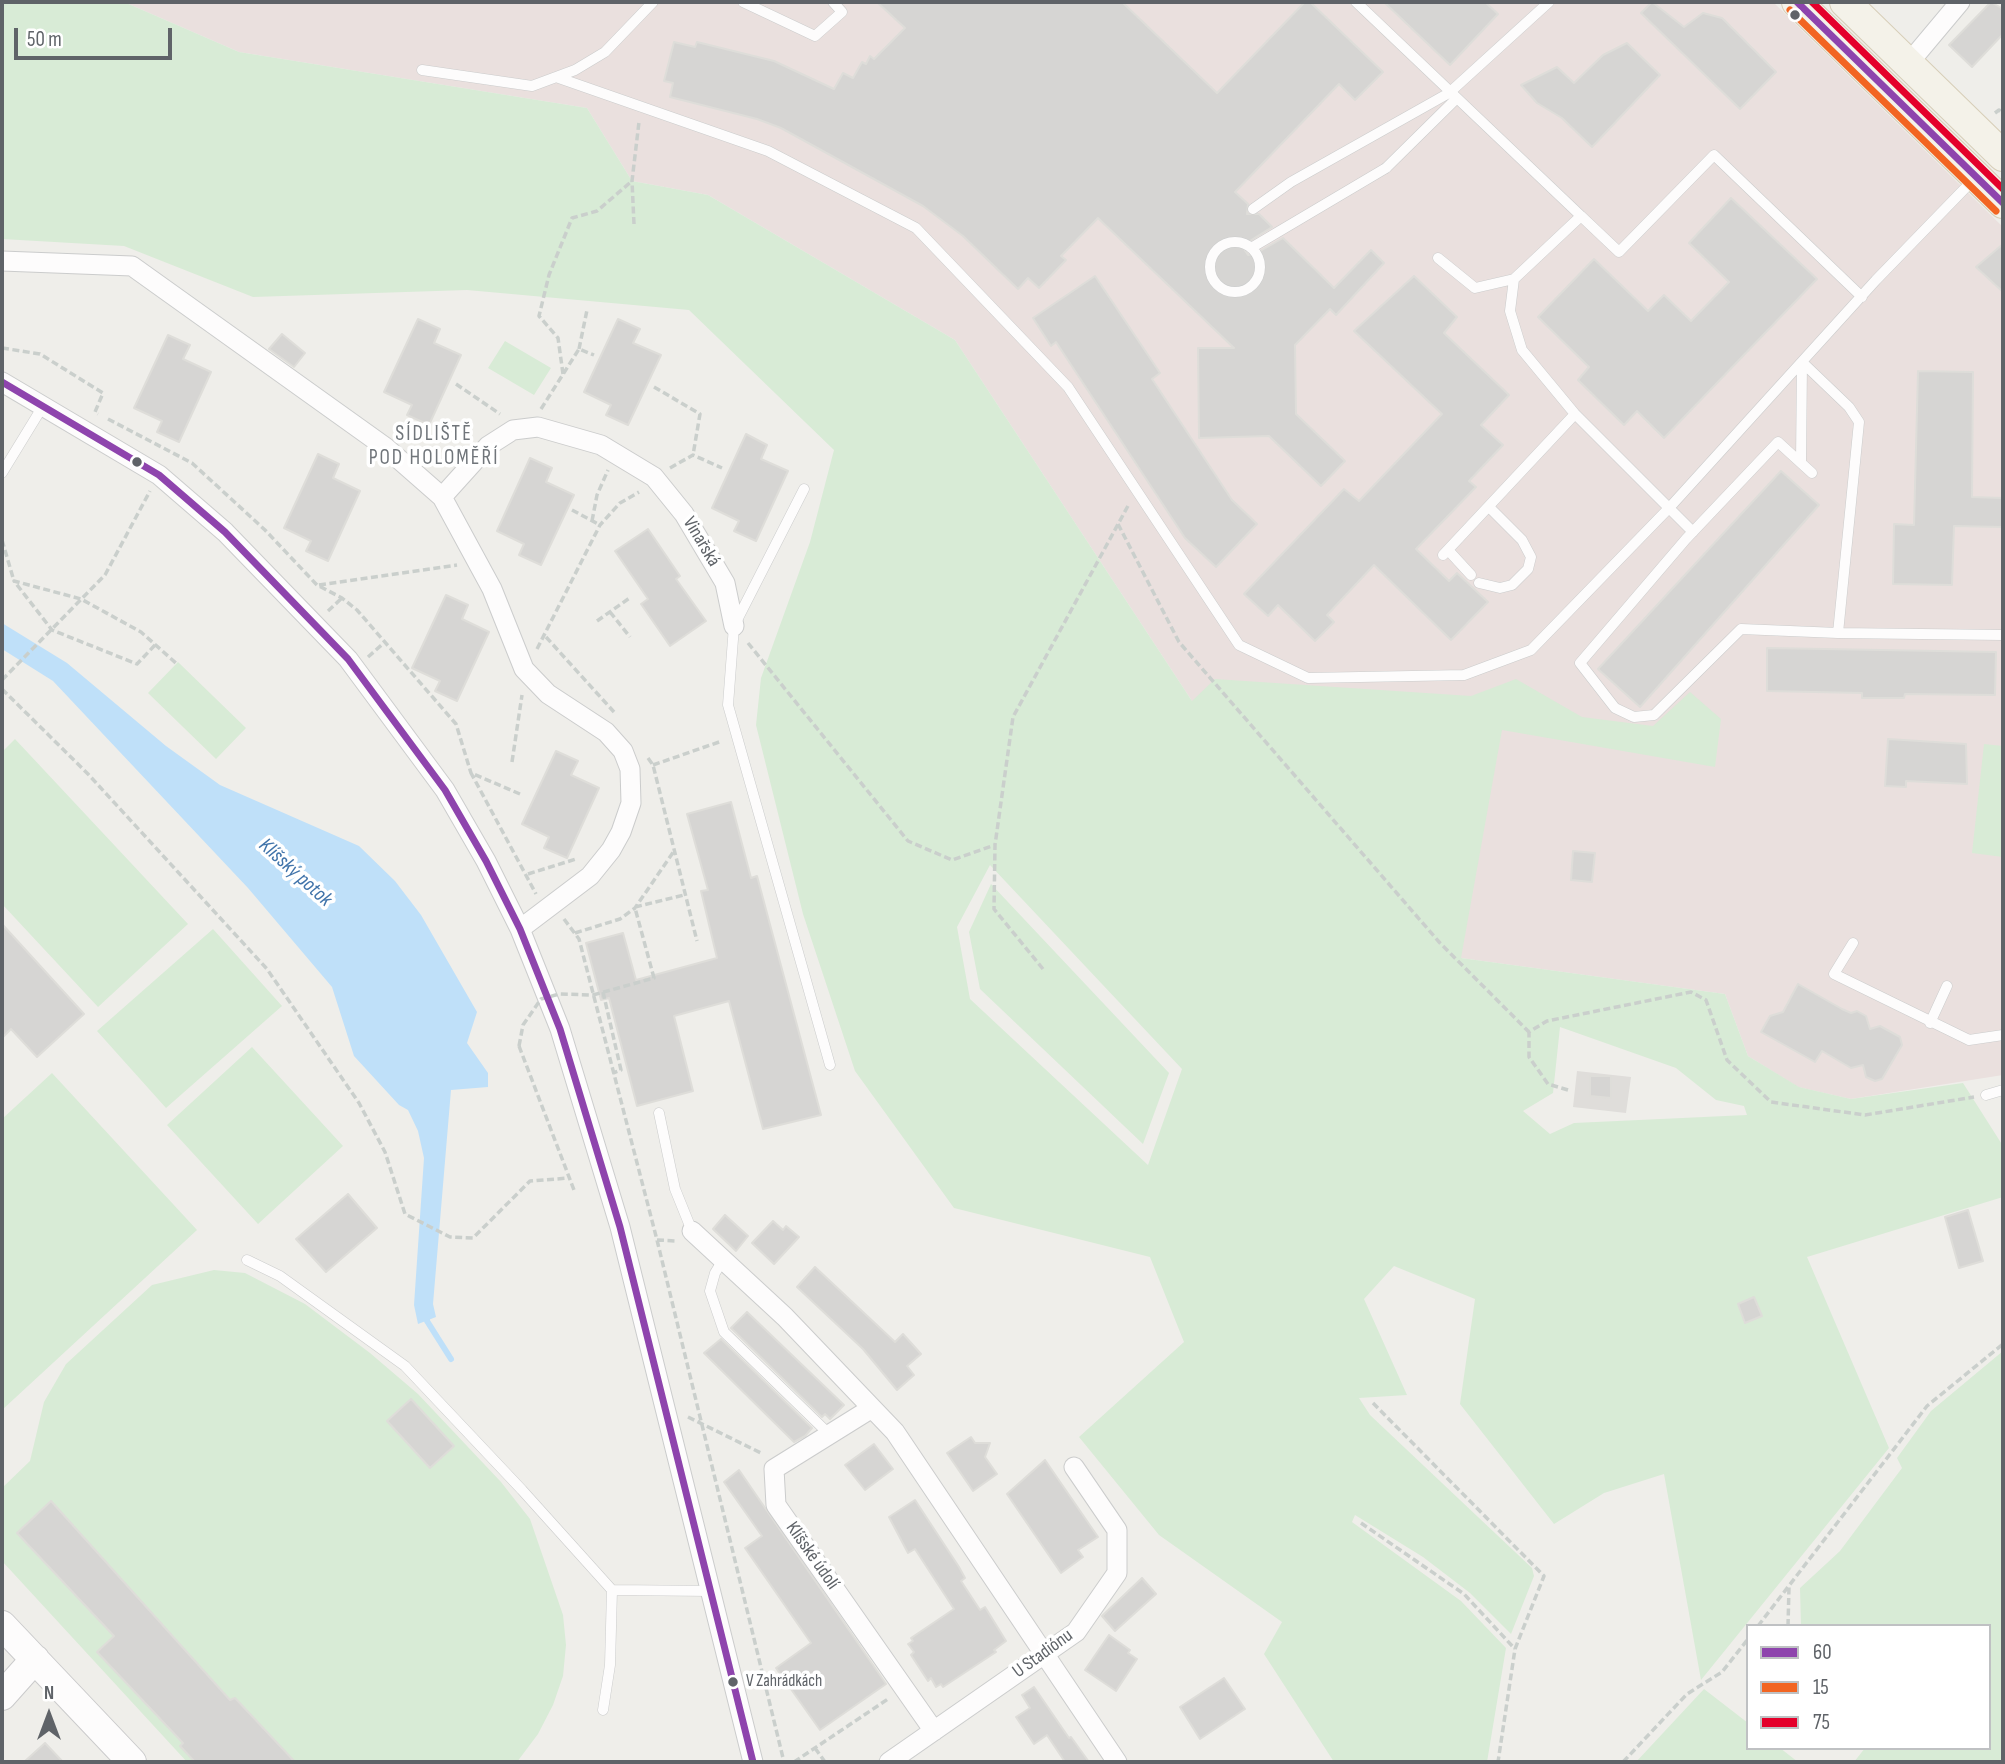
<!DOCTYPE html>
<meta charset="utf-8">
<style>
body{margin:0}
#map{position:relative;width:2005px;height:1764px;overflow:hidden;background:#efeeea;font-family:"Sofia Sans Condensed",sans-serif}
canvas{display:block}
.frame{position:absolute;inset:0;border:4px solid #5f6368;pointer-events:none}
.legend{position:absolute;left:1746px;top:1624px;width:245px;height:126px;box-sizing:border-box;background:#fff;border:2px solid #bfc1c3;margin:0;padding:9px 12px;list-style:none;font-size:21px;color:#5f6368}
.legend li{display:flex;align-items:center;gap:14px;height:35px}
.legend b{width:35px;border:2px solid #bfc1c3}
.north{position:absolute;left:14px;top:1680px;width:70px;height:70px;-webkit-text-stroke:5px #fff;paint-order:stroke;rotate:0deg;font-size:19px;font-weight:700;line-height:28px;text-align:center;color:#5f6368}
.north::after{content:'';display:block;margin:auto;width:24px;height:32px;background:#5f6368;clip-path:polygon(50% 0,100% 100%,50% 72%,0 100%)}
.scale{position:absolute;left:14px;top:28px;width:158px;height:32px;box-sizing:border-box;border:4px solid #5f6368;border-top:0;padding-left:9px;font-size:21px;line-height:24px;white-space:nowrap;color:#5f6368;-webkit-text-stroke:5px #fff;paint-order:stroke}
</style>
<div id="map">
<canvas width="2005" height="1764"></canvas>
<div class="frame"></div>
<ul class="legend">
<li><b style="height:9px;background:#8e44ad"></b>60</li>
<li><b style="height:9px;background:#f26522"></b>15</li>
<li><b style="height:9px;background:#e4002b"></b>75</li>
</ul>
<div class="north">N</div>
<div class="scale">50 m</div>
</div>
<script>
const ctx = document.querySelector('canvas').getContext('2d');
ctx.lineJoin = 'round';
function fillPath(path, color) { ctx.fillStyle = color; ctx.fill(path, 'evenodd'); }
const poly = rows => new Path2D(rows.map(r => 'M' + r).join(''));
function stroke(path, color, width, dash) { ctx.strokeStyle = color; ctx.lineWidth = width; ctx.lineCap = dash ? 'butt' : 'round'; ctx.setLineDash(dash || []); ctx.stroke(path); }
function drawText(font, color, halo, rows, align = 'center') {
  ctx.font = font + ' "Sofia Sans Condensed",sans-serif'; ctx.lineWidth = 7; ctx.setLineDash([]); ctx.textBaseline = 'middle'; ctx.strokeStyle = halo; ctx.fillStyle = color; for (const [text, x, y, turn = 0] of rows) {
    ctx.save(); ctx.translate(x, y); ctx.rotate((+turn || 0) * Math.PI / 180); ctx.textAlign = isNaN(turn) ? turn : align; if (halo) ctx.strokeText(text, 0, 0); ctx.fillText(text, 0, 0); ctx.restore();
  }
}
const industrial = poly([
 [1577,1071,1631,1077,1626,1113,1573,1107]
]);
const medical = poly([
 [124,2,1773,2,2003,227,2003,1075,1851,1099,1798,1087,1748,1056,1725,994,1461,958,1192,701,955,340,708,195,632,181,587,108,239,52]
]);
const green = poly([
 [2,2,124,2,239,52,587,108,632,181,708,195,955,340,1192,701,1215,679,1471,696,1516,679,1582,717,1653,726,1690,692,1721,719,1715,767,1502,730,1461,958,1725,994,1748,1056,1799,1087,1851,1099,1963,1083,2003,1146,2003,1197,1807,1257,1889,1448,1701,1680,1664,1474,1604,1493,1554,1524,1460,1404,1475,1299,1394,1266,1364,1299,1407,1395,1359,1398,1370,1415,1532,1568,1534,1576,1511,1634,1470,1593,1423,1557,1355,1515,1352,1522,1461,1601,1506,1648,1487,1762,1334,1762,1264,1654,1282,1622,1159,1535,1079,1437,1184,1342,1150,1257,954,1208,855,1071,803,914,756,725,761,678,810,542,834,450,689,310,467,290,253,297,124,246,2,239],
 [990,865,1182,1069,1148,1165,970,999,957,927],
 [1560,1027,1676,1068,1716,1100,1744,1106,1747,1115,1574,1123,1550,1134,1523,1111,1553,1093],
 [505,341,551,368,534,395,488,368],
 [178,662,246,728,216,759,148,693],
 [15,739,188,924,98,1007,2,904,2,752],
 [1984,744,2003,746,2003,857,1972,853],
 [991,884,1169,1073,1143,1144,980,989,969,932],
 [213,929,282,1006,166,1108,97,1031],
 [252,1047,343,1146,258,1224,167,1125],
 [52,1073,197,1230,2,1410,2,1119],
 [214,1270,245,1273,305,1304,370,1353,418,1394,501,1482,530,1519,563,1615,566,1645,563,1676,553,1705,538,1734,517,1762,187,1762,2,1561,2,1488,30,1461,44,1402,66,1364,152,1285],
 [2003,1351,2003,1762,1854,1762,1865,1748,1989,1748,1989,1626,1801,1626,1800,1588,1840,1551,1902,1468,1897,1458,1931,1411],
 [1704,1689,1748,1723,1748,1748,1780,1748,1798,1762,1636,1762]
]);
const water = poly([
 [2,623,67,663,166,746,220,785,359,846,395,881,421,915,477,1012,467,1043,488,1073,488,1087,451,1090,433,1304,436,1317,418,1324,414,1305,424,1158,418,1131,408,1110,399,1105,354,1056,332,987,248,888,53,681,2,649]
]);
const stream = poly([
 [427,1314,427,1321,451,1359]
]);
const building = poly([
 [877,2,1122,2,1217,93,1305,2,1310,2,1383,72,1355,100,1339,84,1235,192,1248,204,1247,214,1259,214,1272,227,1245,244,1244,249,1248,255,1255,254,1283,238,1334,288,1371,250,1384,263,1336,315,1330,309,1295,345,1296,414,1345,461,1321,486,1269,436,1199,438,1198,348,1234,348,1098,218,1061,256,1066,260,1039,288,1028,278,1018,289,963,236,923,206,781,128,757,119,670,97,673,83,664,81,674,42,695,47,697,42,774,61,834,89,843,73,853,78,862,62,866,64,870,56,874,59,905,28,877,2],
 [1384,2,1485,2,1498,14,1450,65,1384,2],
 [1652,2,1684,27,1703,13,1722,18,1776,72,1740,109,1641,13,1652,2],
 [1991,2,2003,9,2003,34,1972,67,1949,45,1991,2],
 [1627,43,1660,75,1592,147,1562,118,1537,103,1521,85,1557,67,1574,83,1603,55,1627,43],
 [1731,198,1817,279,1664,438,1637,411,1624,425,1578,380,1589,367,1538,317,1594,259,1648,311,1664,295,1691,321,1729,282,1689,243,1731,198],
 [2003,244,2003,292,1976,267,2003,244],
 [1095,276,1160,373,1152,379,1232,500,1257,524,1216,567,1185,538,1056,342,1051,346,1033,318,1095,276],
 [1414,276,1457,317,1444,333,1509,395,1481,425,1503,445,1469,481,1476,487,1416,549,1449,581,1457,573,1488,602,1451,640,1374,565,1327,615,1334,622,1315,641,1278,605,1268,616,1244,594,1344,489,1359,501,1442,414,1354,331,1414,276],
 [418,319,440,329,434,343,461,355,429,425,407,415,412,405,384,392,418,319],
 [618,319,640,329,633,343,661,355,628,425,606,415,611,405,584,392,618,319],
 [282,334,305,353,294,367,269,349,282,334],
 [168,335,190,345,183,359,211,372,179,442,157,432,162,421,134,408,168,335],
 [1918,371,1973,372,1972,497,2003,498,2003,527,1954,526,1952,585,1893,584,1894,524,1914,525,1918,371],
 [746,434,767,445,761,459,788,471,756,541,734,531,739,521,712,508,746,434],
 [318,454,339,464,333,478,360,491,328,561,306,551,311,541,284,528,318,454],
 [530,458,552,468,546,482,574,495,541,565,519,555,524,544,497,531,530,458],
 [1781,471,1819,505,1640,707,1598,669,1781,471],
 [648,529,680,576,676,579,706,621,670,646,641,604,648,599,615,551,648,529],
 [446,595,468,605,462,619,489,632,457,701,435,691,440,681,412,668,446,595],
 [1767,648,1996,652,1995,695,1905,694,1904,698,1862,698,1862,693,1767,691,1767,648],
 [1888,739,1966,744,1967,784,1906,781,1906,787,1885,786,1888,739],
 [556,751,578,761,571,775,599,788,567,858,544,848,549,837,522,824,556,751],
 [731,802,751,878,757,876,821,1115,763,1129,729,1001,674,1016,693,1091,637,1106,609,998,601,1000,586,943,623,933,636,980,717,958,701,891,708,890,687,814,731,802],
 [1573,851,1595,853,1592,882,1571,880,1573,851],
 [2,924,84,1014,37,1057,11,1029,2,1038,2,924],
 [1798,984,1842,1009,1851,1013,1857,1011,1866,1016,1870,1029,1880,1026,1900,1037,1902,1045,1882,1079,1875,1081,1866,1077,1863,1065,1851,1068,1822,1051,1815,1062,1761,1032,1770,1016,1783,1012,1798,984],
 [1590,1076,1611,1076,1611,1098,1590,1096,1590,1076],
 [348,1194,377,1228,326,1272,296,1239,348,1194],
 [1968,1210,1983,1261,1959,1268,1945,1217,1968,1210],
 [725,1215,748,1236,736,1251,713,1229,725,1215],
 [773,1221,783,1230,786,1226,799,1237,774,1264,752,1243,773,1221],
 [815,1267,895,1342,903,1334,921,1354,907,1366,914,1375,897,1390,863,1349,797,1287,815,1267],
 [1754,1297,1762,1316,1745,1323,1738,1304,1754,1297],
 [747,1312,844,1405,830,1419,825,1414,822,1417,731,1328,747,1312],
 [721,1339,812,1428,805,1436,794,1442,704,1353,721,1339],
 [411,1399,454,1446,430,1468,387,1421,411,1399],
 [971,1437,975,1443,990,1443,985,1457,997,1474,973,1491,947,1453,971,1437],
 [874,1444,893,1469,865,1490,845,1465,874,1444],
 [1045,1460,1098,1537,1078,1550,1083,1557,1061,1573,1007,1494,1045,1460],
 [739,1470,886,1684,820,1730,776,1668,811,1643,745,1548,762,1536,724,1482,739,1470],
 [915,1500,959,1567,965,1578,961,1581,980,1610,985,1607,1006,1641,994,1650,996,1652,943,1687,941,1684,936,1687,931,1678,928,1681,911,1655,914,1652,908,1644,913,1641,911,1638,954,1609,915,1549,908,1553,889,1517,915,1500],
 [51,1501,230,1700,235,1698,295,1762,195,1762,180,1746,183,1743,97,1652,114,1636,17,1533,51,1501],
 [1142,1578,1156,1594,1115,1631,1102,1616,1142,1578],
 [1109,1635,1130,1650,1128,1653,1137,1659,1116,1691,1085,1670,1109,1635],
 [1224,1678,1245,1709,1200,1739,1180,1707,1224,1678],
 [1034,1687,1069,1738,1071,1737,1089,1762,1065,1762,1047,1735,1034,1744,1016,1717,1030,1708,1022,1695,1034,1687],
 [45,1743,63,1762,24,1762,45,1743]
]);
const path = poly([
 [1995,113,1999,110,2003,113],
 [634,224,632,181,639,122],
 [2,348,40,354,103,393,95,412,98,414],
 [579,349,587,310],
 [563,374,558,338,539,316,549,275,572,218,597,211,632,181],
 [456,384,500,414],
 [654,387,700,414,693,455],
 [541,409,579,349,594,355],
 [108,419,192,463,265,530,317,585,342,598,357,610,456,724,471,773],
 [670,468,693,455,722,468],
 [572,510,600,525],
 [592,521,597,495,608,470],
 [1118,524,1179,642,1440,943,1529,1032],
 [2,540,14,581],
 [319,585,457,565],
 [328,611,342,598],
 [610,612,630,637],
 [597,621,631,597],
 [546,637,614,712],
 [748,643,908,841,952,860,995,845],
 [155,645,137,664,52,630,14,581,81,599,141,632,177,664],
 [537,649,600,525,620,503,639,492],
 [368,657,385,642],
 [2,680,105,575,150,491],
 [2,689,88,774,267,969,359,1103,385,1152,405,1214,450,1237,473,1238,530,1181,569,1178],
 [648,758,653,765,697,941],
 [512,762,522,695],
 [653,765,722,741],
 [520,794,471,773,536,894],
 [528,874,576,859],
 [635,907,684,895],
 [564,919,579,939,657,1240,784,1762],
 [575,933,620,919,635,908,674,851],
 [1043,969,994,909,995,845,1013,717,1129,504],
 [603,992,621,1070,613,1073],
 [593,995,654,978,635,908],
 [519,1046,574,1190],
 [1568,1090,1548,1084,1529,1057,1529,1032,1547,1021,1691,992,1706,1000,1727,1060,1771,1102,1865,1115,1974,1097],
 [657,1240,676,1241],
 [1373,1403,1544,1576,1515,1649,1498,1762],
 [688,1417,763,1454],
 [1361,1523,1464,1594,1515,1649],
 [1758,1626,1927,1406,2003,1344],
 [1788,1626,1789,1587],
 [815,1748,825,1762],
 [794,1762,888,1699],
 [1623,1762,1687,1694,1722,1672,1748,1639]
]);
const lane = poly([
 [743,2,815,36,842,12,833,2],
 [1356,2,1581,216,1514,279,1510,311,1522,350,1575,414,1693,532],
 [422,70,532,86,575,70,605,52,653,2],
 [556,77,768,151,916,228,1068,387,1239,645,1308,678,1464,675,1531,650,1670,507,1876,280,1974,179],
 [1386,168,1456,99],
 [1253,209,1291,182,1449,93,1549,2],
 [1581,216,1619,252,1714,155,1862,297],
 [1438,258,1475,288,1514,279],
 [1802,362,1849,407,1859,422,1838,633,2003,635],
 [1801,463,1802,362],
 [2,473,43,406],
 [1812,473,1778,442,1686,539,1580,663,1615,708,1634,717,1654,715,1741,629,1838,633],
 [804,489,734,626,728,705,830,1065],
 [1448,550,1471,575],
 [1443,555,1575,414],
 [1479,583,1500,588,1512,585,1528,569,1531,557,1522,540,1489,507],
 [1853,943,1834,974,1969,1040,2003,1035],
 [1930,1023,1947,986],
 [1986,1095,2003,1090],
 [659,1113,675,1189,692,1231],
 [247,1260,280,1276,405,1366,522,1490,612,1590,711,1591],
 [723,1260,715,1273,710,1291,724,1332,829,1434],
 [603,1710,610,1665,612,1590]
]);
const street = poly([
 [1908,64,1960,2],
 [2,261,132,266,385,447,442,497,492,589,524,669,548,694,606,732,623,751,630,769,631,803,621,832,611,850,590,876,520,929],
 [2,382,159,475,225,532,348,659,445,790,486,861,520,929,560,1029,620,1227,753,1762],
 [442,497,488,446,513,430,538,427,601,445,654,477,684,514,725,583,734,626],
 [692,1231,785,1317,895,1432,1117,1762],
 [872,1408,774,1469,776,1505,934,1731],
 [889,1762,1076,1632,1117,1573,1117,1530,1074,1467]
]);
const secondary = poly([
 [2,1625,132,1762],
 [2,1696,35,1659]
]);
const primary = poly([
 [1797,2,2003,203],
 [1845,2,2003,156]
]);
const pathBridge = poly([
 [519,1046,523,1025,541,999,559,994,593,995]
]);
const laneBridge = poly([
 '1210 267a25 25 0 1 1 50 0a25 25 0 1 1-50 0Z',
 [1251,248,1386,168]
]);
const bus1 = poly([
 [1797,2,2003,203],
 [2,382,159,475,225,532,348,659,445,790,486,861,520,929,560,1029,620,1227,753,1762]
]);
const bus2 = poly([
 [1790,10,1996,211]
]);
const bus3 = poly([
 [1812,2,2003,189]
]);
const markers = [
 [1795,15,6,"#5f6368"],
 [137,462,6,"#5f6368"],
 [733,1682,6,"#5f6368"]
];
const busNames = [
 ["V Zahrádkách",746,1682]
];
const streetNames = [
 ["Vinařská",701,542,59],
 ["Klíšské údolí",812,1556,55],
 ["U Stadiónu",1043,1654,-36]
];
const neighbourhoodNames = [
 ["SÍDLIŠTĚ",434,435],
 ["POD HOLOMĚŘÍ",434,459]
];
const waterNames = [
 ["Klíšský potok",295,873,42]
];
fillPath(industrial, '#dfddda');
fillPath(medical, '#eae0de');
fillPath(green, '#d8ebd6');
fillPath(water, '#bfe0f9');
stroke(stream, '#bfe0f9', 6);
fillPath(building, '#d6d5d3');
stroke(building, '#deddd9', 2);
stroke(lane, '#cbcccc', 11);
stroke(street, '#cbcccc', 21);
stroke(secondary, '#cacacb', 30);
stroke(primary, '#d7ceb8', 32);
stroke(path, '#cacfcc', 3.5, [7, 3.5]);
stroke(lane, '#fdfcfc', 10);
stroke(street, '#fdfcfc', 19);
stroke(secondary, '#fdfcfc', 28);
stroke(primary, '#f4f2e9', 30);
stroke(laneBridge, '#cbcccc', 11, []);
stroke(pathBridge, '#cacfcc', 3.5, [7, 3.5]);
stroke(laneBridge, '#fdfcfc', 10);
stroke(bus1, '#8e44ad', 7);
stroke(bus2, '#f26522', 7);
stroke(bus3, '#e4002b', 7);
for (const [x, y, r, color] of markers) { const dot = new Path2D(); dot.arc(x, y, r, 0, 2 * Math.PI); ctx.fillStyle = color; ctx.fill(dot); stroke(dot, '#fff', 2.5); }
drawText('17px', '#5f6368', '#fff', busNames, 'left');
drawText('19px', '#5f6368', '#fff', streetNames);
ctx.letterSpacing = '2px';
drawText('21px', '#70757a', '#fff', neighbourhoodNames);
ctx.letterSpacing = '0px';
drawText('italic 21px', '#4174aa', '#fff', waterNames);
</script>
